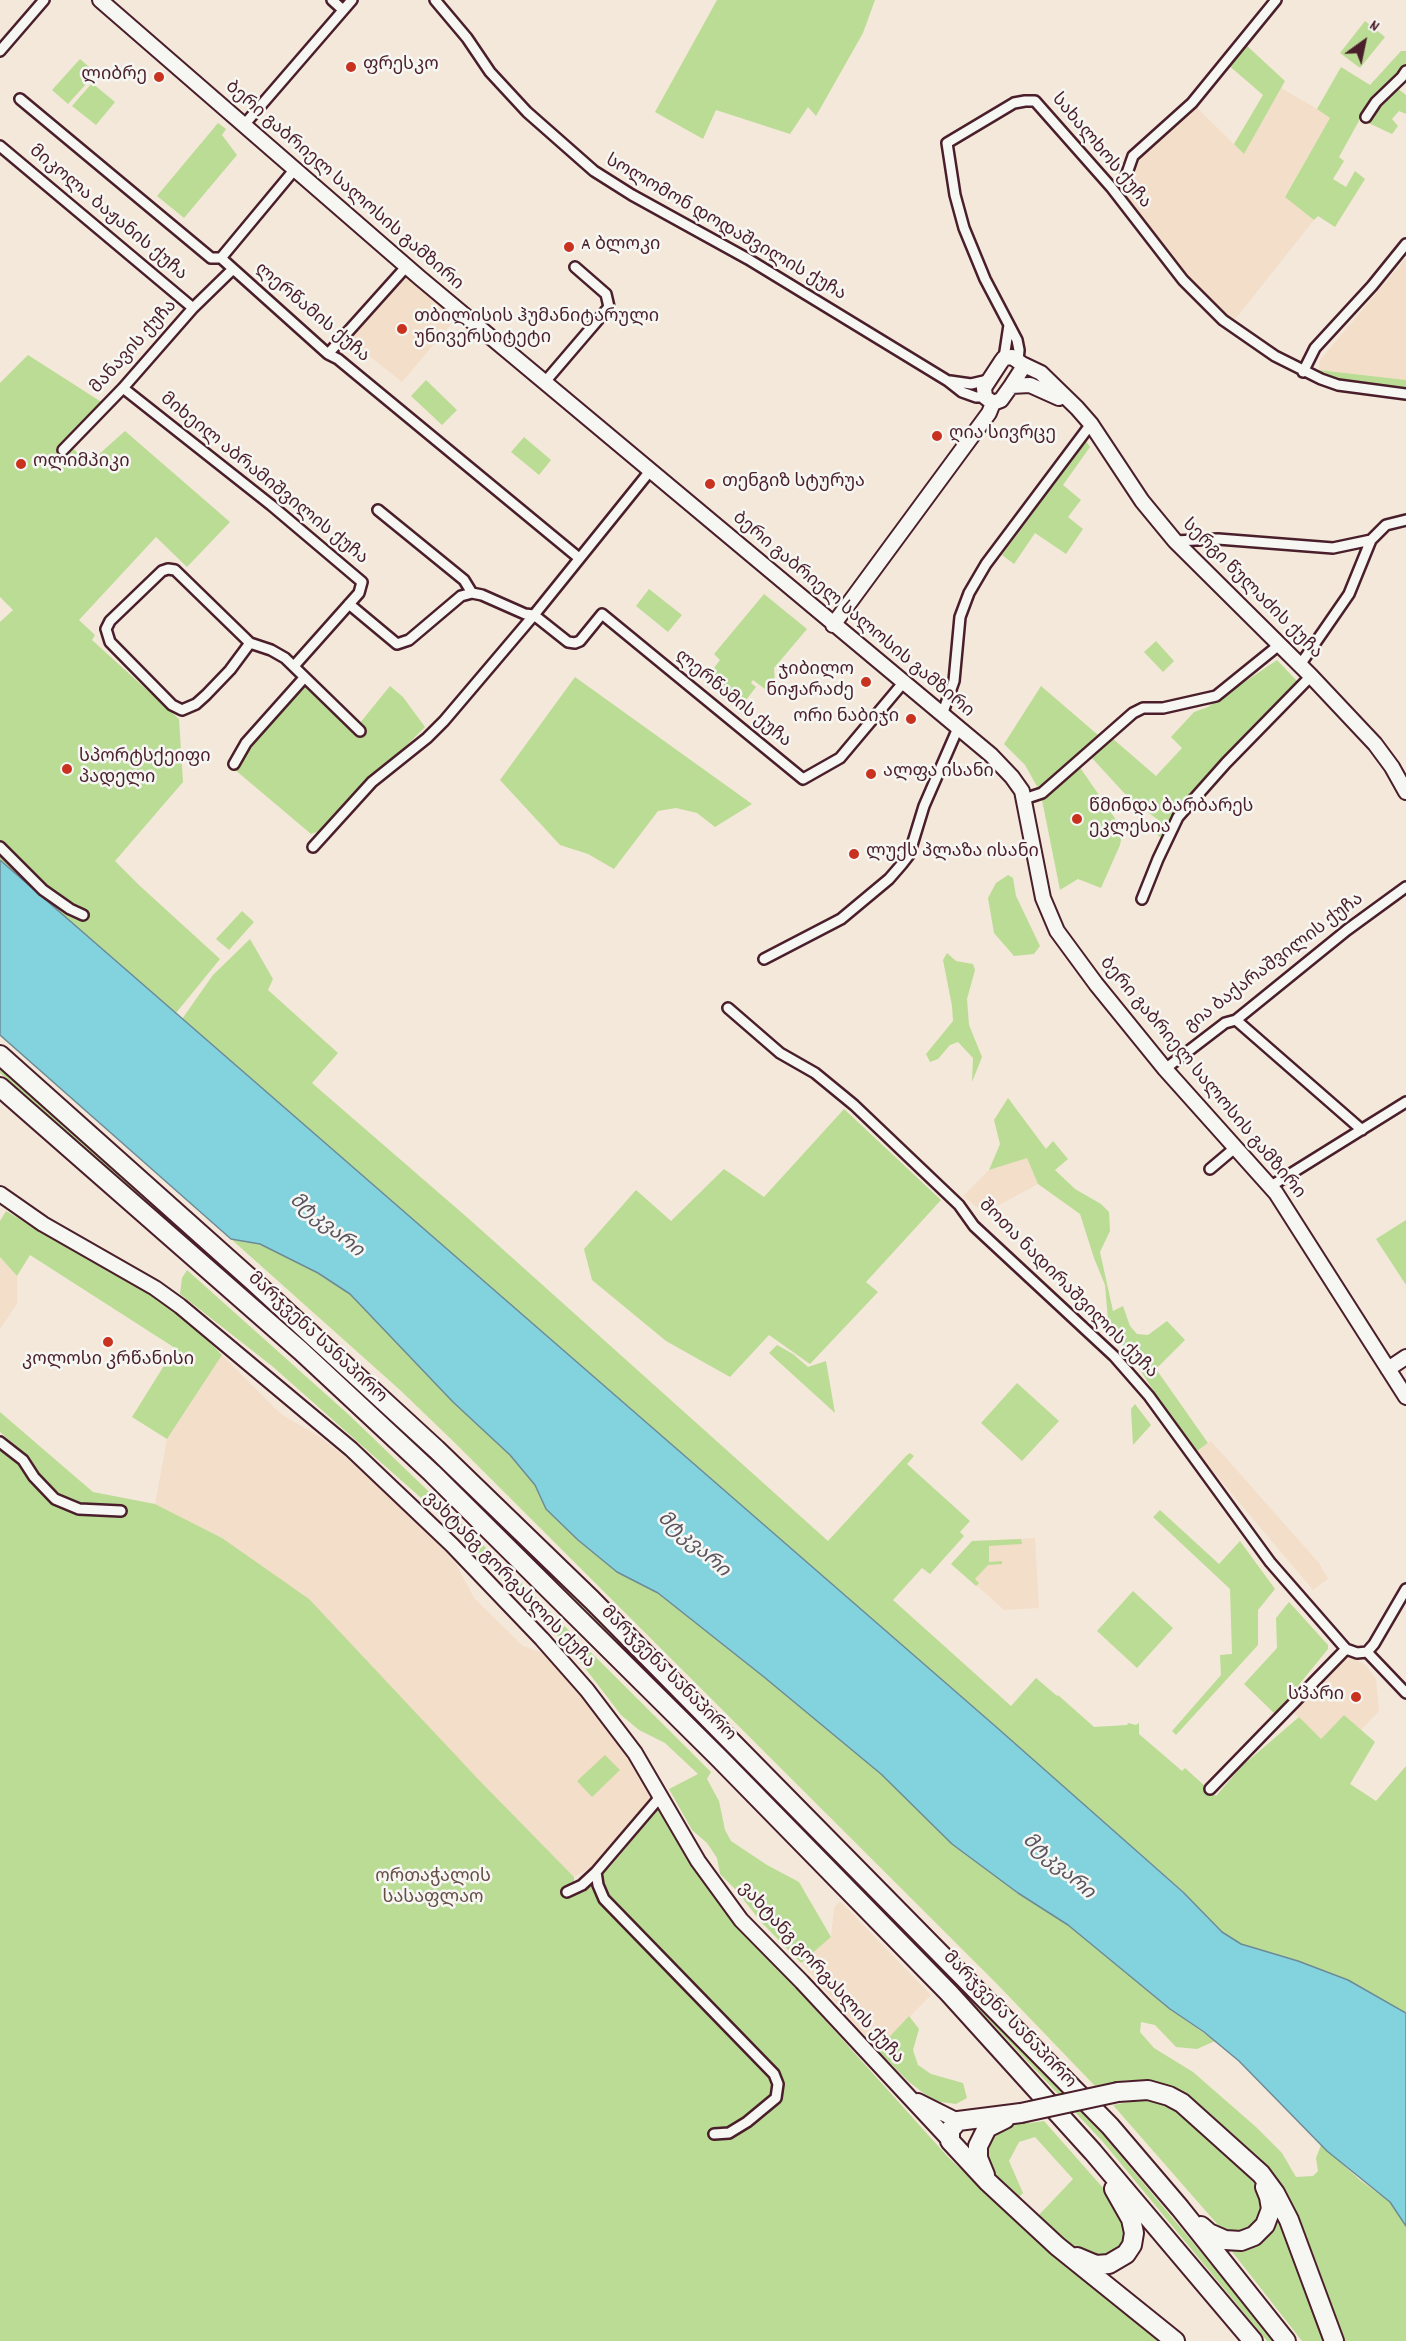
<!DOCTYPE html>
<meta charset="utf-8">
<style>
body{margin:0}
#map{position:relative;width:1406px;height:2341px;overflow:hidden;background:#f4e8da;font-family:Dekko,sans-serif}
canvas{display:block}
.north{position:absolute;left:1334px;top:12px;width:60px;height:60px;-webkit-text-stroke:4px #f6f6f2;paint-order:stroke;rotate:33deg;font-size:16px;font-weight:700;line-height:24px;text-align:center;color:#4a1f2b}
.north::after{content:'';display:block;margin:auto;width:21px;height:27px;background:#4a1f2b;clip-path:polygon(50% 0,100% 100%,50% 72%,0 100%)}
</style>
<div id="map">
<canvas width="1406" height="2341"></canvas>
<div class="north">N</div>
</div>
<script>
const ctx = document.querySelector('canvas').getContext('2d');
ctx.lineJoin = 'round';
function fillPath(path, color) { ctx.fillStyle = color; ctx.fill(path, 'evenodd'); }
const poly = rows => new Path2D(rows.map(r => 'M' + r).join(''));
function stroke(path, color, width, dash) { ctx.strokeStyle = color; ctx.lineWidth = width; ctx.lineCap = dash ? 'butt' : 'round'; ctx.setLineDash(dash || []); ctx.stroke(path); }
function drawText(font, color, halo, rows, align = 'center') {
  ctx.font = font + ' Dekko,"Noto Sans Georgian",sans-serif'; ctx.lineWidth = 5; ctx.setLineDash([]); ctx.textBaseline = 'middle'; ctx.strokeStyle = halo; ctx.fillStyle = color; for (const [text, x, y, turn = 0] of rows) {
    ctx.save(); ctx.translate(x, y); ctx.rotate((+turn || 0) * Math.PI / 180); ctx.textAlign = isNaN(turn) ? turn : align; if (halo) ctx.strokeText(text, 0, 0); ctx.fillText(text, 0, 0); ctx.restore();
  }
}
const built = poly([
 [1281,88,1331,117,1285,196,1314,220,1233,322,1184,273,1137,214,1119,187,1135,175,1137,157,1195,106,1244,154],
 [1406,258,1406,380,1319,370,1320,360],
 [403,274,456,318,402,382,349,340],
 [1027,1157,1038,1184,984,1213,963,1196,989,1170],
 [0,1257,17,1276,17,1304,0,1329],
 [222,1355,281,1414,320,1437,373,1479,455,1562,474,1598,523,1646,549,1655,580,1689,618,1743,651,1798,594,1866,574,1877,477,1778,222,1538,155,1504,167,1439],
 [1211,1441,1319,1563,1328,1579,1313,1590,1200,1456,1197,1451],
 [1035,1538,1039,1608,1004,1610,954,1565,976,1541],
 [1349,1656,1366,1665,1376,1679,1379,1711,1361,1730,1344,1715,1321,1739,1293,1712,1338,1662],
 [840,1901,931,1995,877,2050,801,1963,831,1937,834,1908]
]);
const green = poly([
 [717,0,875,0,863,33,816,116,808,107,790,134,716,110,703,139,655,112],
 [1365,21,1385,37,1360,68,1340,53],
 [1245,44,1285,81,1244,154,1234,144,1263,95,1227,64],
 [1401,51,1406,51,1406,78,1397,88,1406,95,1406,114,1399,111,1392,119,1398,126,1392,134,1360,119,1339,157,1344,161,1333,179,1346,187,1355,171,1365,179,1335,227,1318,216,1314,220,1285,197,1330,118,1317,109,1341,67,1370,85],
 [80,59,96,73,68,104,52,90],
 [92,83,115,102,96,125,72,106],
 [218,123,226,129,222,135,237,155,184,218,157,196],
 [28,355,103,403,66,441,88,464,125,431,230,522,187,567,156,537,79,620,95,635,92,640,179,719,183,782,115,861,140,886,220,959,176,1013,0,860,0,622,13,610,0,597,0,383],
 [1319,370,1406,380,1406,389,1335,378],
 [426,380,457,410,442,425,411,396],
 [524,437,551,460,539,475,511,452],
 [1086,441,1090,447,1063,485,1081,500,1068,517,1083,529,1066,554,1035,533,1014,564,1002,555],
 [649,589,682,615,668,632,636,606],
 [764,594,807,629,774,668,775,685,769,692,753,680,751,683,756,687,743,704,708,676,720,660,714,654],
 [1156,641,1174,661,1163,672,1144,652],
 [1277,660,1297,681,1241,739,1191,795,1171,819,1161,838,1154,832,1158,820,1126,795,1091,757,1112,738,1156,776,1182,748,1171,737,1194,712,1208,707],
 [575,677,752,804,715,827,697,813,676,808,658,811,614,869,588,854,560,845,500,780],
 [306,683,355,729,390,686,403,697,425,727,322,830,311,834,234,769,259,735],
 [1041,686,1098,735,1039,790,1025,765,1004,744],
 [1079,766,1123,830,1120,845,1101,888,1078,879,1060,890,1042,800],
 [1008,875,1013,878,1016,896,1040,946,1034,954,1014,956,994,933,988,898,996,883],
 [242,911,254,922,229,950,216,939],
 [250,939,273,979,268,990,338,1053,312,1083,469,1219,828,1541,906,1456,910,1453,914,1456,907,1464,970,1521,960,1532,964,1536,930,1574,922,1568,893,1600,1011,1706,1036,1678,1057,1696,1058,1695,1094,1727,1127,1725,1128,1723,1136,1725,1139,1723,1139,1734,1182,1771,1185,1768,1216,1796,1242,1766,1299,1717,1321,1739,1344,1715,1375,1742,1350,1784,1376,1801,1406,1766,1406,2013,1348,1980,1298,1961,1240,1944,1222,1932,1192,1903,1183,1891,182,1019,213,975],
 [947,953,956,961,973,964,975,970,967,999,969,1025,982,1057,972,1082,973,1058,958,1042,950,1045,938,1059,930,1062,926,1054,953,1021,952,1006,943,960],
 [0,1067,255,1289,434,1457,638,1659,925,1946,1105,2137,1275,2341,1267,2341,1103,2142,923,1950,635,1663,431,1460,250,1294,0,1073],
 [1008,1098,1046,1149,1053,1141,1068,1159,1055,1170,1075,1189,1101,1204,1109,1212,1110,1231,1100,1252,1113,1311,1123,1306,1130,1326,1137,1334,1148,1335,1167,1321,1185,1340,1156,1369,1208,1443,1197,1451,1157,1396,1125,1347,1109,1331,1105,1285,1094,1258,1080,1214,1038,1184,1027,1158,989,1170,1000,1144,994,1120],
 [844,1109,941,1200,866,1282,878,1292,810,1364,769,1335,730,1377,666,1341,592,1280,584,1249,636,1190,671,1221,724,1169,764,1197],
 [6,1211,155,1297,193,1325,222,1355,167,1439,132,1417,175,1348,30,1255,17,1276,0,1257,0,1221],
 [1406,1220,1406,1285,1376,1239],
 [231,1239,260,1244,318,1273,350,1294,453,1402,510,1455,535,1485,546,1509,578,1540,617,1572,658,1593,764,1677,881,1774,952,1844,1018,1893,1068,1925,1170,2009,1215,2041,1197,2049,1176,2047,1155,2025,1141,2022,1140,2032,1154,2048,1193,2072,1256,2127,1282,2153,1296,2177,1313,2176,1318,2171,1316,2158,1321,2145,1360,2180,1390,2202,1406,2226,1406,2341,1341,2341,1292,2213,1148,2082,1128,2080,1095,2086,996,1983,454,1442,400,1390],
 [187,1270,348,1414,448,1510,711,1772,707,1779,719,1801,725,1830,731,1841,767,1865,799,1882,831,1937,801,1963,761,1922,736,1890,720,1874,717,1858,707,1843,692,1830,669,1789,698,1774,665,1743,639,1730,621,1715,569,1647,446,1520,272,1366,180,1294,182,1278],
 [777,1345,793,1354,808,1367,826,1361,835,1413,769,1353],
 [1017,1383,1059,1421,1022,1461,981,1423],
 [1135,1404,1151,1425,1133,1445,1131,1409],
 [0,1412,93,1492,155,1504,222,1538,309,1599,477,1778,574,1877,574,1895,609,1868,660,1807,734,1919,948,2157,1026,2232,1169,2341,0,2341,0,1445,20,1461,31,1459,0,1432],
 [1160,1510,1219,1564,1240,1541,1275,1589,1258,1610,1258,1645,1176,1735,1172,1731,1221,1675,1220,1655,1232,1654,1230,1589,1153,1517],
 [1021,1539,1022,1544,989,1546,989,1562,1002,1561,1002,1564,988,1565,975,1579,979,1583,976,1586,951,1564,972,1541],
 [1133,1591,1173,1628,1137,1668,1097,1631],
 [1289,1602,1328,1645,1328,1649,1275,1714,1244,1684,1277,1648,1276,1618],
 [605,1755,620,1770,592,1797,577,1781],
 [909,2016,919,2029,913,2050,918,2065,931,2074,963,2083,967,2098,956,2104,934,2101,909,2082,877,2050],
 [1144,2099,1169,2105,1179,2112,1243,2171,1259,2189,1266,2202,1262,2221,1244,2235,1224,2229,1218,2225,1113,2105],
 [1025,2118,1030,2123,1044,2121,1119,2206,1128,2228,1118,2258,1084,2256,1038,2216,1073,2179,1035,2137,1019,2142,1009,2161,1023,2193,1018,2198,997,2177,988,2162,986,2151,993,2132],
 [1277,2205,1331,2341,1302,2341,1230,2249]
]);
const water = poly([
 [0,860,994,1725,1183,1892,1222,1932,1241,1944,1298,1961,1348,1980,1406,2013,1406,2226,1390,2202,1327,2151,1239,2061,1204,2032,1170,2009,1068,1925,1018,1893,952,1844,881,1774,764,1677,658,1593,617,1572,578,1540,546,1509,535,1485,510,1455,453,1402,350,1294,318,1273,260,1244,231,1239,0,1035,0,860]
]);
const street = poly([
 [332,0,343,10],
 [435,0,467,38,490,72,527,112,594,171,632,195,748,259,948,381,962,392,976,397,985,397],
 [0,51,44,0],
 [20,99,211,258,221,258,328,354,338,359,579,558],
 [1366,117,1376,102,1402,77,1406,71],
 [244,125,352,0],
 [0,146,193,308],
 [1126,176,1133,156,1192,103,1276,0],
 [221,258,295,169],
 [328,354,406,267],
 [1004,358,1009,325],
 [1018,361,1019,350,1017,340,985,279,964,228,955,195,947,143,1014,103,1025,101,1035,101,1111,187,1183,280,1223,320,1275,356,1321,379,1338,385,1406,394],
 [1303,372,1315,348,1372,286,1406,244],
 [950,381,971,384,988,380],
 [544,383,609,307,606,294,575,267],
 [123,388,271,505,362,582,359,593,294,666],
 [63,450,123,388,193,308,233,269],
 [378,510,464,580,472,593],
 [1175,541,1218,539,1333,548,1371,540,1386,525,1406,520],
 [349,604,397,644,409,640,461,596,472,593,482,595,525,614,534,615,650,471],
 [250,643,230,670,206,695,196,704,182,710,172,705,110,642,106,629,110,621,162,571,168,569,175,570,250,643,271,650,285,658,360,731],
 [1300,665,1349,594,1371,540],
 [942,715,954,681,960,617,969,593,986,564,1091,424],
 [234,764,246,743,304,678],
 [1024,799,1042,793,1133,713,1143,708,1163,708,1216,696,1279,645],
 [0,847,43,890,70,909,83,915],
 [313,847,372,782,427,738,444,721,534,615,568,642,575,643,580,641,602,614,803,779,840,758,903,683],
 [1142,899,1158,859,1178,817,1226,763,1311,676],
 [764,959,841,919,889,879,902,864,909,855,924,806,958,728],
 [728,1008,780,1053,815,1073,854,1105,959,1205,974,1226,1114,1356,1149,1396,1270,1562,1346,1649,1357,1653,1367,1652,1374,1644,1406,1589],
 [1236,1020,1362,1130],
 [1165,1069,1225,1023,1236,1020,1347,930,1406,887],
 [1210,1169,1236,1147],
 [1271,1186,1406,1102],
 [0,1442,23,1460,34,1477,55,1499,79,1509,121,1511],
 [1367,1652,1406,1693],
 [1210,1789,1346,1649],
 [660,1797,596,1872,598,1885,604,1899,774,2074,778,2084,776,2098,747,2122,729,2133,714,2134],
 [567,1892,582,1885,596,1872]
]);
const secondary = poly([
 [100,0,420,278,991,755,1012,777,1022,791,1043,898,1057,931,1096,984,1165,1069,1276,1193,1406,1397],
 [1022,364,1041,373,1077,408,1091,424,1142,501,1175,541,1311,676,1375,744,1392,767,1406,792],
 [1011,386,1030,385,1059,398],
 [993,403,985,397,984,388,1001,362,1004,358,1012,357,1022,364],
 [993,403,1001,400,1011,386,1022,369,1022,364],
 [833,625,989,413,993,403],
 [0,1194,43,1224,155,1288,180,1306,351,1449,452,1545,542,1639,587,1690,635,1753,698,1861,741,1920,802,1982,950,2141],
 [1388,1369,1406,1357],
 [918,2101,958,2121]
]);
const highway = poly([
 [0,1055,253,1281,436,1449,592,1600,1110,2126,1180,2208,1286,2341],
 [0,1087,301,1351,432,1473,719,1758,949,1993,1093,2152,1253,2341],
 [1118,2092,1148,2090,1169,2096,1182,2103,1261,2174,1275,2193,1289,2220,1334,2341],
 [1021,2113,958,2121,950,2130,950,2141,988,2182,1057,2246,1175,2341],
 [985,2175,978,2158,978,2146,987,2128,1005,2119],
 [1201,2226,1209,2233,1225,2240,1241,2241,1254,2236,1265,2225,1271,2209,1269,2197,1265,2187],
 [1077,2257,1096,2265,1109,2264,1126,2254,1132,2245,1134,2233,1131,2219,1114,2189]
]);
const highwayBridge = poly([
 [1021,2113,1118,2092]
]);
const markers = [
 [351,67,6,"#c8321e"],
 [159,77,6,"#c8321e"],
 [569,247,6,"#c8321e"],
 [402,329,6,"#c8321e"],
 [937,436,6,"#c8321e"],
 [21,464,6,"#c8321e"],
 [710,484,6,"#c8321e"],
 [866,682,6,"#c8321e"],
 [911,719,6,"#c8321e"],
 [67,769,6,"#c8321e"],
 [871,774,6,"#c8321e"],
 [1077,819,6,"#c8321e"],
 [854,854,6,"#c8321e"],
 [108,1342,6,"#c8321e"],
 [1356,1697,6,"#c8321e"]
];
const poiNames = [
 ["ფრესკო",363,67],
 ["ლიბრე",147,77,"right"],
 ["A ბლოკი",581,247],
 ["თბილისის ჰუმანიტარული",414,319],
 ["უნივერსიტეტი",414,340],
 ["ღია სივრცე",949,436],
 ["ოლიმპიკი",33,464],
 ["თენგიზ სტურუა",722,484],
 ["ჯიბილო",854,672,"right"],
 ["ნიჟარაძე",854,693,"right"],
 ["ორი ნაბიჯი",899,719,"right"],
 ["სპორტსქეიფი",79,759],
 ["პადელი",79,780],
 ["ალფა ისანი",883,774],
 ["წმინდა ბარბარეს",1089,809],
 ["ეკლესია",1089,830],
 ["ლუქს პლაზა ისანი",866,854],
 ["კოლოსი კრწანისი",108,1362,"center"],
 ["სპარი",1344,1697,"right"]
];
const streetNames = [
 ["სახალხოს ქუჩა",1100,152,50],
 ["ბერი გაბრიელ სალოსის გამზირი",343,187,41],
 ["მიკოლა ბაჟანის ქუჩა",107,214,40],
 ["სოლომონ დოდაშვილის ქუჩა",725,229,30],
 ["ლერწამის ქუჩა",311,314,40],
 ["მანავის ქუჩა",135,348,-48],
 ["მიხეილ აბრამიშვილის ქუჩა",263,480,39],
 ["სერგი წულაძის ქუჩა",1251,590,45],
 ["ბერი გაბრიელ სალოსის გამზირი",852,616,40],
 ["ლერწამის ქუჩა",732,700,39],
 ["გია ბაქარაშვილის ქუჩა",1275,964,-37],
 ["ბერი გაბრიელ სალოსის გამზირი",1201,1079,50],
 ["შოთა ნადირაშვილის ქუჩა",1067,1290,45],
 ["მარჯვენა სანაპირო",316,1339,43],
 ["ვახტანგ გორგასლის ქუჩა",508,1581,46],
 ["მარჯვენა სანაპირო",667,1675,45],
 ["ვახტანგ გორგასლის ქუჩა",820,1974,48],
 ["მარჯვენა სანაპირო",1008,2021,46]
];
const parkNames = [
 ["ორთაჭალის",433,1879],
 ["სასაფლაო",433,1900]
];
const waterNames = [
 ["მტკვარი",325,1227,39],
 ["მტკვარი",692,1546,41],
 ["მტკვარი",1057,1868,41]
];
fillPath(built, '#f3dec9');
fillPath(green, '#bbdc95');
fillPath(water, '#83d3df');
stroke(water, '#6c8b97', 1.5);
stroke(street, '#4a1f2b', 14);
stroke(secondary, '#4a1f2b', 18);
stroke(highway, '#4a1f2b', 22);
stroke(street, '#f6f6f2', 9);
stroke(secondary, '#f6f6f2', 14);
stroke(highway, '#f6f6f2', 18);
stroke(highwayBridge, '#4a1f2b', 22, []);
stroke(highwayBridge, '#f6f6f2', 18);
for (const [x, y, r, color] of markers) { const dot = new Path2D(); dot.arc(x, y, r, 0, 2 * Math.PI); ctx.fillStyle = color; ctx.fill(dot); stroke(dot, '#f6f6f2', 2); }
drawText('18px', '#4a1f2b', '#f6f6f2', poiNames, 'left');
drawText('18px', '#4a1f2b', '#f6f6f2', streetNames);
drawText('18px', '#664e46', '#f6f6f2', parkNames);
drawText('italic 20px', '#5b5561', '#f6f6f2', waterNames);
</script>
